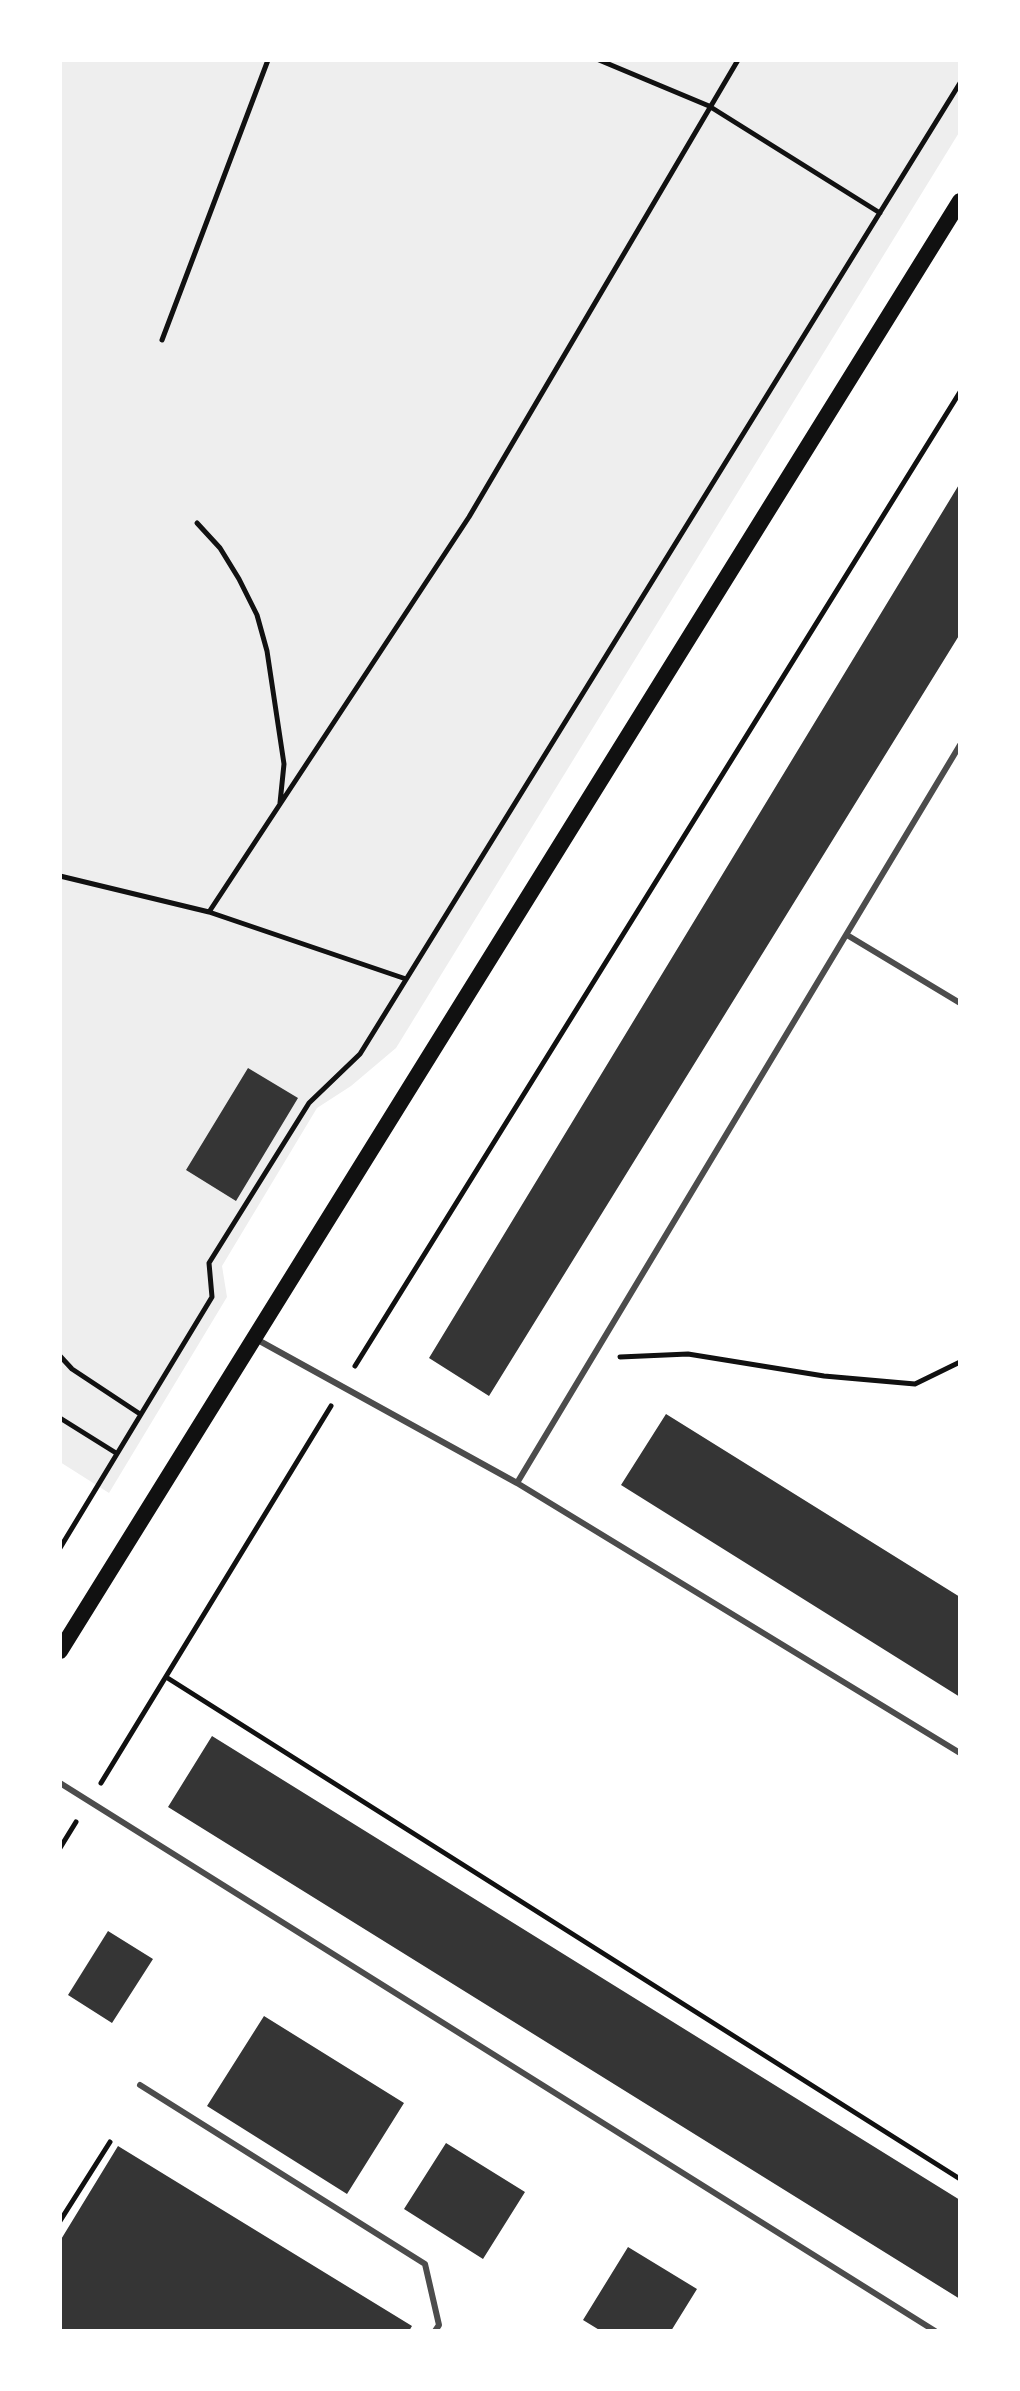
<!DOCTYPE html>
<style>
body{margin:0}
#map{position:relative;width:1020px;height:2391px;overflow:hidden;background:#fff;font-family:"IBM Plex Sans",sans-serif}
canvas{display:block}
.frame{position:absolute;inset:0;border:62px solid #fff;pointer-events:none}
</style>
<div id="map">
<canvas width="1020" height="2391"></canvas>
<div class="frame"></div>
</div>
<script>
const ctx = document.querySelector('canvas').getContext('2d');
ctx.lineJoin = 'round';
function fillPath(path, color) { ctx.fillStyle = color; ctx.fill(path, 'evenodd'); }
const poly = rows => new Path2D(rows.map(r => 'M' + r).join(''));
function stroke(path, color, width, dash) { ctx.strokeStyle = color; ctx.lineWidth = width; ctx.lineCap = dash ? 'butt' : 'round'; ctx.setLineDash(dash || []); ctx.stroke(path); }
const green = poly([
 [60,60,960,60,960,131,396,1048,351,1086,317,1108,222,1266,227,1297,109,1493,60,1462]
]);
const building = poly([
 [960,483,960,634,489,1396,429,1358],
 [248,1068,298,1098,236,1201,186,1170],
 [666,1414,960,1597,960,1697,621,1485],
 [212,1736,960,2200,960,2299,168,1807],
 [108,1931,153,1959,112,2023,68,1995],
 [264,2016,404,2103,347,2194,207,2106],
 [446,2143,525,2192,483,2259,404,2209],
 [118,2146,412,2326,409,2331,60,2331,60,2241],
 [628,2247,697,2289,671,2331,601,2331,583,2320]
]);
const path = poly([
 [599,60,709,106,880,213],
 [162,340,268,60],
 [197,523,220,548,239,579,257,615,267,651,284,764,280,803],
 [60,876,209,912,469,517,738,60],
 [209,912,406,979],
 [60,1356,72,1369,140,1414],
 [620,1357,688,1354,824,1376,915,1384,960,1362],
 [355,1366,960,392],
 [60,1418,116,1453],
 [60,1548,212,1297,209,1263,309,1103,360,1054,960,83],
 [166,1677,960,2179],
 [101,1783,331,1406],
 [60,1848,76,1822],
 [60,2221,110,2142]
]);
const service = poly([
 [847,935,960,1003],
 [256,1339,517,1483,960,1753],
 [517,1483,960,745],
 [60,1783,935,2331],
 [140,2085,425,2264,439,2325,435,2331]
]);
const secondary = poly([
 [60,1651,960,201]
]);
fillPath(green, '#eee');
fillPath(building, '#353535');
stroke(path, '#111', 5);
stroke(service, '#4c4c4c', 6);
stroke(secondary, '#111', 16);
</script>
